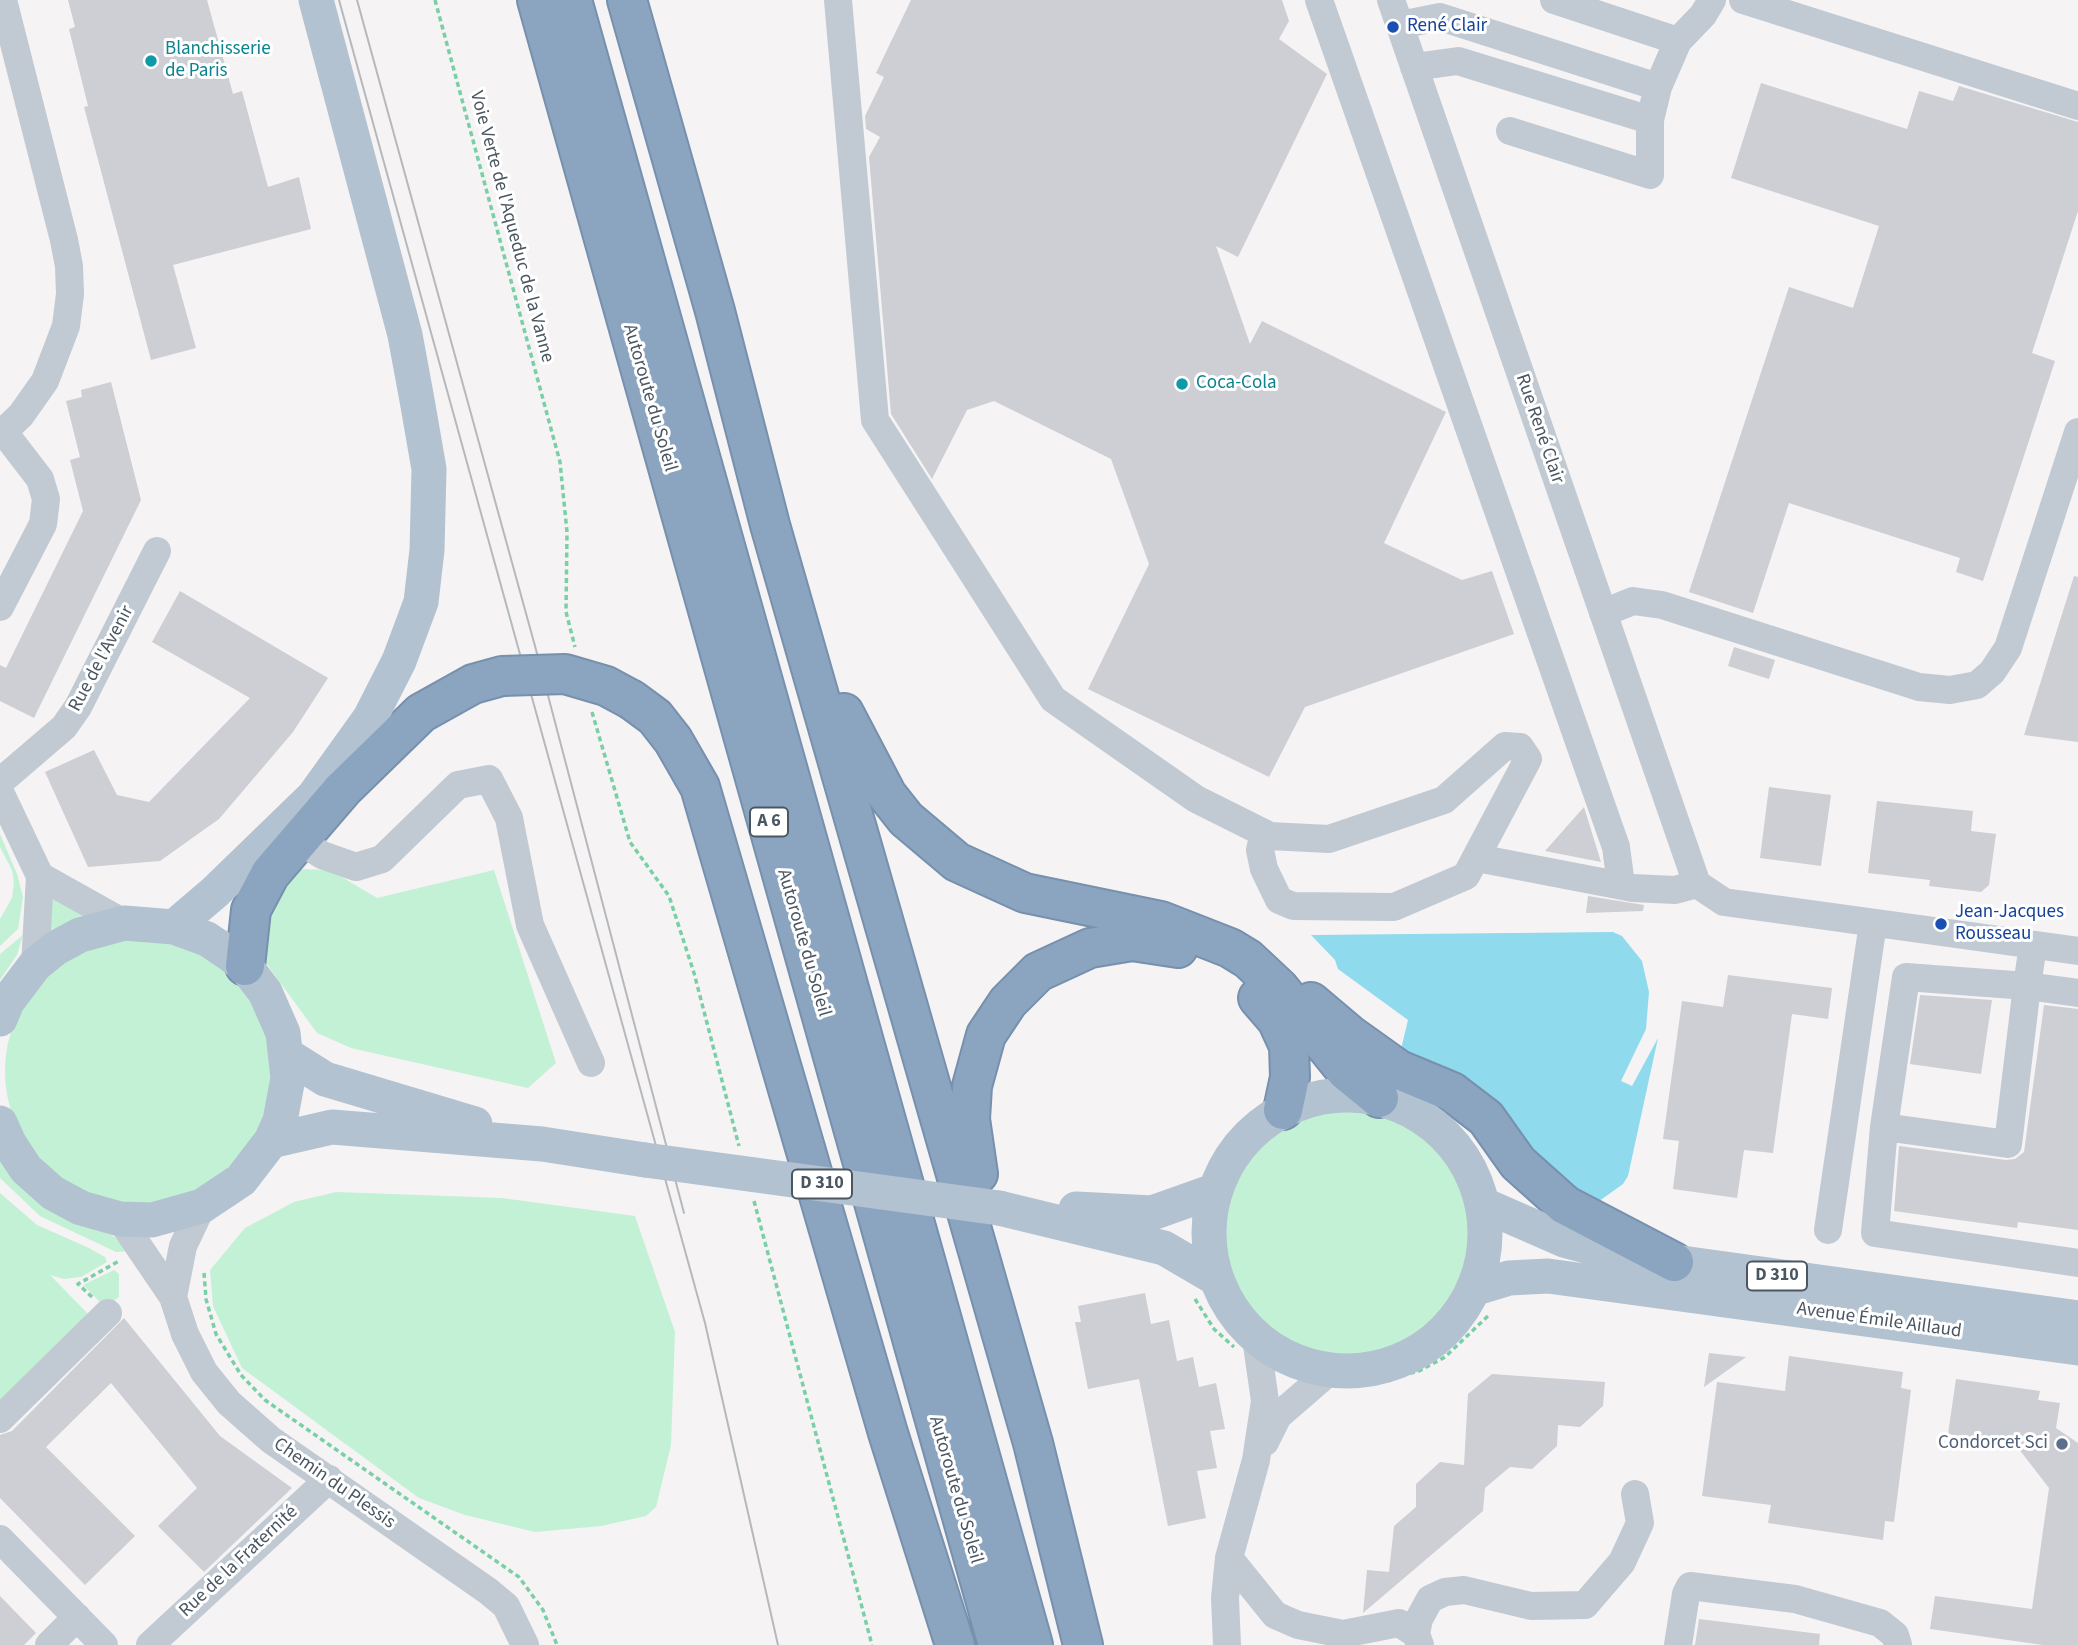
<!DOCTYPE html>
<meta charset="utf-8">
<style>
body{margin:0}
canvas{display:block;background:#f5f3f3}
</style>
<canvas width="2078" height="1645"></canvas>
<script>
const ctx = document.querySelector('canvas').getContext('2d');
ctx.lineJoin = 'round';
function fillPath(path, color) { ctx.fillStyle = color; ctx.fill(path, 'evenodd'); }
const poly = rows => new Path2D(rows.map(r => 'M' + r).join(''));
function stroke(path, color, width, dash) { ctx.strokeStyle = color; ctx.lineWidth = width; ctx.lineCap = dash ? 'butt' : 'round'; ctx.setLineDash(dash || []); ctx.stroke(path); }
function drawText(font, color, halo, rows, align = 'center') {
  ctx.font = font + ' "Source Sans 3",sans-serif'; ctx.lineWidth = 6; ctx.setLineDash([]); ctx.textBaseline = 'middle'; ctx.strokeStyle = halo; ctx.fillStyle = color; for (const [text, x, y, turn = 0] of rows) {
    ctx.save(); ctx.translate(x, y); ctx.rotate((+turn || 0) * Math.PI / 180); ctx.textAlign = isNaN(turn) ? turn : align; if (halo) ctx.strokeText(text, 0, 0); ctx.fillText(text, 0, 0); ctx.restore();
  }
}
const green = poly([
 [0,834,17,874,23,897,18,929,0,946,0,919,12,898,14,883,12,870,0,847],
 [299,869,330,870,377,898,494,870,556,1063,528,1088,351,1048,317,1033,263,959,266,909],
 [45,895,83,913,82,916,48,934],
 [23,935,17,955,0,980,0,954],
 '5 1071a134 134 0 1 1 268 0a134 134 0 1 1-268 0Z',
 '1220 1232a124 124 0 1 1 248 0a124 124 0 1 1-248 0Z',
 [0,1157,123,1243,130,1251,116,1252,40,1216,0,1178],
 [336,1192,502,1198,635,1216,675,1332,671,1445,656,1507,646,1516,601,1526,535,1532,465,1515,419,1498,242,1368,213,1306,210,1270,245,1228,294,1202],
 [0,1193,37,1225,89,1248,105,1257,107,1262,81,1277,64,1279,50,1275,93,1319,0,1410],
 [114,1270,119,1274,119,1297,105,1307,83,1285]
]);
const water = poly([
 [1613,932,1622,936,1642,961,1649,992,1646,1029,1621,1081,1632,1086,1658,1038,1628,1176,1623,1184,1595,1204,1550,1177,1483,1093,1460,1073,1401,1049,1408,1020,1338,969,1335,960,1311,935]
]);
const building = poly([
 [68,0,207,0,233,94,242,91,268,187,299,177,311,229,173,265,196,348,151,360,84,107,88,106,69,29,75,27],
 [911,0,1282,0,1289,21,1279,39,1327,74,1238,257,1216,246,1250,344,1262,321,1446,412,1384,543,1462,580,1492,571,1514,634,1305,707,1269,777,1088,689,1149,564,1111,459,994,401,967,410,932,479,891,414,869,157,880,137,866,129,865,116,884,77,876,73],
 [1761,83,1907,129,1919,91,1953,101,1959,86,2078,122,2078,211,2032,353,2055,361,1983,581,1956,572,1960,558,1789,503,1753,613,1689,592,1789,287,1853,308,1879,226,1731,178],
 [111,382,141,500,34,718,0,701,0,665,6,668,83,511,70,460,80,457,66,401,82,397,81,390],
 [2074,576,2078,577,2078,742,2024,735],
 [180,591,328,678,293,732,219,819,160,861,88,867,45,772,94,750,117,795,149,802,250,698,152,642],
 [1734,647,1775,660,1769,679,1728,666],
 [1769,787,1831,795,1821,866,1760,858],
 [1877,801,1973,811,1971,831,1996,834,1989,885,1981,892,1929,886,1930,880,1868,873],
 [1584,807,1601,862,1545,851],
 [1588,896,1644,905,1643,911,1586,913],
 [1728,975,1832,988,1828,1019,1792,1014,1773,1153,1744,1150,1737,1198,1673,1189,1679,1141,1663,1139,1682,1001,1723,1007],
 [1920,995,1992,1000,1981,1074,1910,1064],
 [2044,1005,2078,1009,2078,1230,2018,1222,2017,1228,1894,1211,1899,1146,2006,1160,2015,1159,2024,1152],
 [1145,1293,1151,1324,1169,1320,1177,1361,1193,1357,1199,1387,1216,1383,1225,1429,1210,1431,1217,1468,1197,1471,1206,1518,1168,1526,1139,1379,1088,1389,1075,1322,1081,1322,1078,1306],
 [124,1318,220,1436,292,1488,204,1572,158,1526,197,1488,111,1383,46,1447,135,1536,85,1585,0,1498,0,1435,12,1431],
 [1709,1353,1746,1357,1704,1387],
 [1789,1356,1903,1372,1901,1388,1911,1390,1894,1522,1885,1521,1883,1540,1768,1523,1771,1505,1702,1496,1717,1382,1785,1391],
 [1492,1374,1605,1382,1603,1406,1580,1427,1558,1425,1557,1446,1532,1469,1510,1467,1485,1488,1483,1511,1363,1613,1367,1570,1389,1572,1394,1526,1416,1507,1416,1484,1440,1462,1464,1465,1468,1394],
 [1956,1379,2040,1391,2038,1400,2060,1403,2056,1428,2078,1443,2078,1645,2043,1645,1930,1629,1935,1596,2032,1609,2049,1488,2015,1444,1948,1434],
 [0,1596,36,1633,24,1645,0,1645],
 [1699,1619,1820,1634,1819,1645,1695,1645]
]);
const path = poly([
 [435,0,560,462,567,532,566,612,575,647],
 [592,712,630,842,669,896,694,973,739,1146],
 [754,1201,872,1645],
 [204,1273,206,1299,216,1334,241,1375,265,1400,519,1577,543,1610,557,1645],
 [92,1297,78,1284,119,1261],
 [1195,1299,1214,1329,1234,1347],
 [1351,1383,1417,1372,1445,1357,1489,1315]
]);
const minor = poly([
 [838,0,875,420,1053,699,1196,799,1264,833,1269,836,1329,839,1444,800,1505,746,1520,747,1528,759,1466,876,1394,907,1293,906,1279,900,1264,869,1260,850,1264,833],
 [1319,0,1616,847,1621,885],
 [1391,0,1697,884,1724,902,2078,951],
 [1554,0,1678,41],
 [1743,0,2078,106],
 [1400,25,1440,17,1658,87],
 [1414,67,1458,61,1650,120],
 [1510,131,1650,175,1650,120,1658,87,1678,41,1703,15,1712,0],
 [0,435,21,415,45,381,66,326,70,294,69,266,64,240,3,0],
 [0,607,43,524,46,499,40,479,3,431],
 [1603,613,1633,601,1662,605,1919,687,1950,690,1977,685,1992,672,2008,648,2078,432],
 [0,782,64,727,78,707,157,551],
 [0,792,40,876,35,965],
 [300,841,322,855,356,867,382,859,458,785,489,779,509,818,530,925,591,1063],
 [1477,858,1633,888,1675,890,1697,884],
 [40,876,124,923],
 [2033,945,2027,986,2008,1144,1884,1127,1906,977,2027,986,2078,993],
 [1884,1127,1875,1233,2078,1263],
 [120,1219,173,1297,185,1334,204,1372,229,1403,271,1440,488,1591,506,1606,525,1645],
 [1828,1230,1873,923],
 [173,1297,183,1246,202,1206],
 [0,1419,108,1313],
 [1265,1442,1278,1416,1330,1371],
 [0,1539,104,1645],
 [1229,1558,1275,1615,1298,1625,1343,1634,1399,1623,1416,1634,1420,1645],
 [1416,1634,1419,1619,1430,1599,1445,1592,1464,1590,1531,1606,1585,1605,1622,1562,1640,1523,1635,1494],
 [49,1645,77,1617],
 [150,1645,329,1479],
 [1227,1645,1225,1598,1229,1558,1256,1460,1265,1401,1256,1338],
 [1678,1645,1686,1594,1690,1586,1795,1599,1880,1623,1895,1635,1898,1645]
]);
const major = poly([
 [174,927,215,892,314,796,370,718,399,661,421,602,427,550,429,469,417,400,405,335,316,0],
 [0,1019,7,1002,35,965,56,948,80,935,124,923,174,927,207,939,231,955,245,966,265,992,283,1033,288,1078,280,1121,271,1141,241,1180,202,1206,152,1220,120,1219,81,1208,53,1193,26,1169,9,1143,0,1123],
 [287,1055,325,1079,475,1124],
 '1209 1233a138 138 0 1 1 276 0a138 138 0 1 1-276 0Z',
 [271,1141,332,1127,542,1144,645,1160],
 [1484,1205,1564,1240,1617,1254,2078,1318],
 [999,1208,1164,1248,1217,1279],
 [1076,1209,1152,1213,1214,1191],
 [1473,1289,1509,1278,1548,1276,2078,1348]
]);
const highway = poly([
 [537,0,998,1645],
 [572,0,1033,1645],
 [627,0,715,311,770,525,1033,1443,1083,1645],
 [632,700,655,717,673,740,700,787,888,1433,955,1645],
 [844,713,887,795,906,819,957,862,1025,893,1161,921,1230,948,1248,959,1279,988,1346,1071,1379,1098],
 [245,966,251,910,270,874,343,789,421,713,473,684,502,676],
 [1258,998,1277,1020,1289,1046,1290,1077,1283,1110],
 [1311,1002,1350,1035,1399,1070,1452,1092,1486,1118,1518,1163,1565,1205,1674,1262],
 [978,1174,970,1119,972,1086,986,1035,1008,1002,1038,972,1090,948,1132,941,1178,948]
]);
const tram = poly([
 [339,0,705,1323,778,1645],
 [357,0,535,646,684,1213]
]);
const majorBridge = poly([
 [645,1160,999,1208]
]);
const highwayBridge = poly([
 [502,676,565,674,606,686,632,700]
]);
const markers = [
 [1393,27,7,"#1a4fb4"],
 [151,61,7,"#0f9aa8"],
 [1182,384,7,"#0f9aa8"],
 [1941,924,7,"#1a4fb4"],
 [2062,1444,7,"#5c6f8a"]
];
const shields = [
 [769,822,38],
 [822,1184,60],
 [1777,1276,60]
];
const shieldNames = [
 ["A 6",769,822],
 ["D 310",822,1184],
 ["D 310",1777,1276]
];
const transitNames = [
 ["René Clair",1407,27],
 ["Jean-Jacques",1955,913],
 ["Rousseau",1955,935]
];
const cultureNames = [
 ["Blanchisserie",165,50],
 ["de Paris",165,72],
 ["Coca-Cola",1196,384]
];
const streetNames = [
 ["Voie Verte de l'Aqueduc de la Vanne",511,227,75],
 ["Autoroute du Soleil",649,398,74],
 ["Rue René Clair",1539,429,71],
 ["Rue de l'Avenir",102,659,-62],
 ["Autoroute du Soleil",803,943,74],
 ["Avenue Émile Aillaud",1879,1321,8],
 ["Chemin du Plessis",334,1484,35],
 ["Autoroute du Soleil",955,1490,74],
 ["Rue de la Fraternité",239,1562,-43]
];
const serviceNames = [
 ["Condorcet Sci",2048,1444]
];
fillPath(green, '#c3f1d5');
fillPath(water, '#90daee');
fillPath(building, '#cdcfd5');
stroke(highway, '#7690ad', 42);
stroke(path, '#7ad0a6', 3.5, [5, 3.5]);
stroke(minor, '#c1cad2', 28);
stroke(major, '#b3c2d1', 35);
stroke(highway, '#8ba5c1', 38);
stroke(tram, '#b5b8bd', 2);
stroke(highwayBridge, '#7690ad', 42, []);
stroke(majorBridge, '#b3c2d1', 35);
stroke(highwayBridge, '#8ba5c1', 38);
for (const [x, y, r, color] of markers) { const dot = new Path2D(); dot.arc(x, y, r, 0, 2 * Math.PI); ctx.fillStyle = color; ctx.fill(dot); stroke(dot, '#fff', 2.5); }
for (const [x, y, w] of shields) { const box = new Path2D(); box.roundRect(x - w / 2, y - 14.5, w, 29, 5); ctx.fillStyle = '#fff'; ctx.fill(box); stroke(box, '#4a5661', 2); }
drawText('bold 18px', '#4a5661', null, shieldNames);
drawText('19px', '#164399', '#fff', transitNames, 'left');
drawText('19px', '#0d838f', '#fff', cultureNames, 'left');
drawText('19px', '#4a5661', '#fff', streetNames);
drawText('19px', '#4e5e75', '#fff', serviceNames, 'right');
</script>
